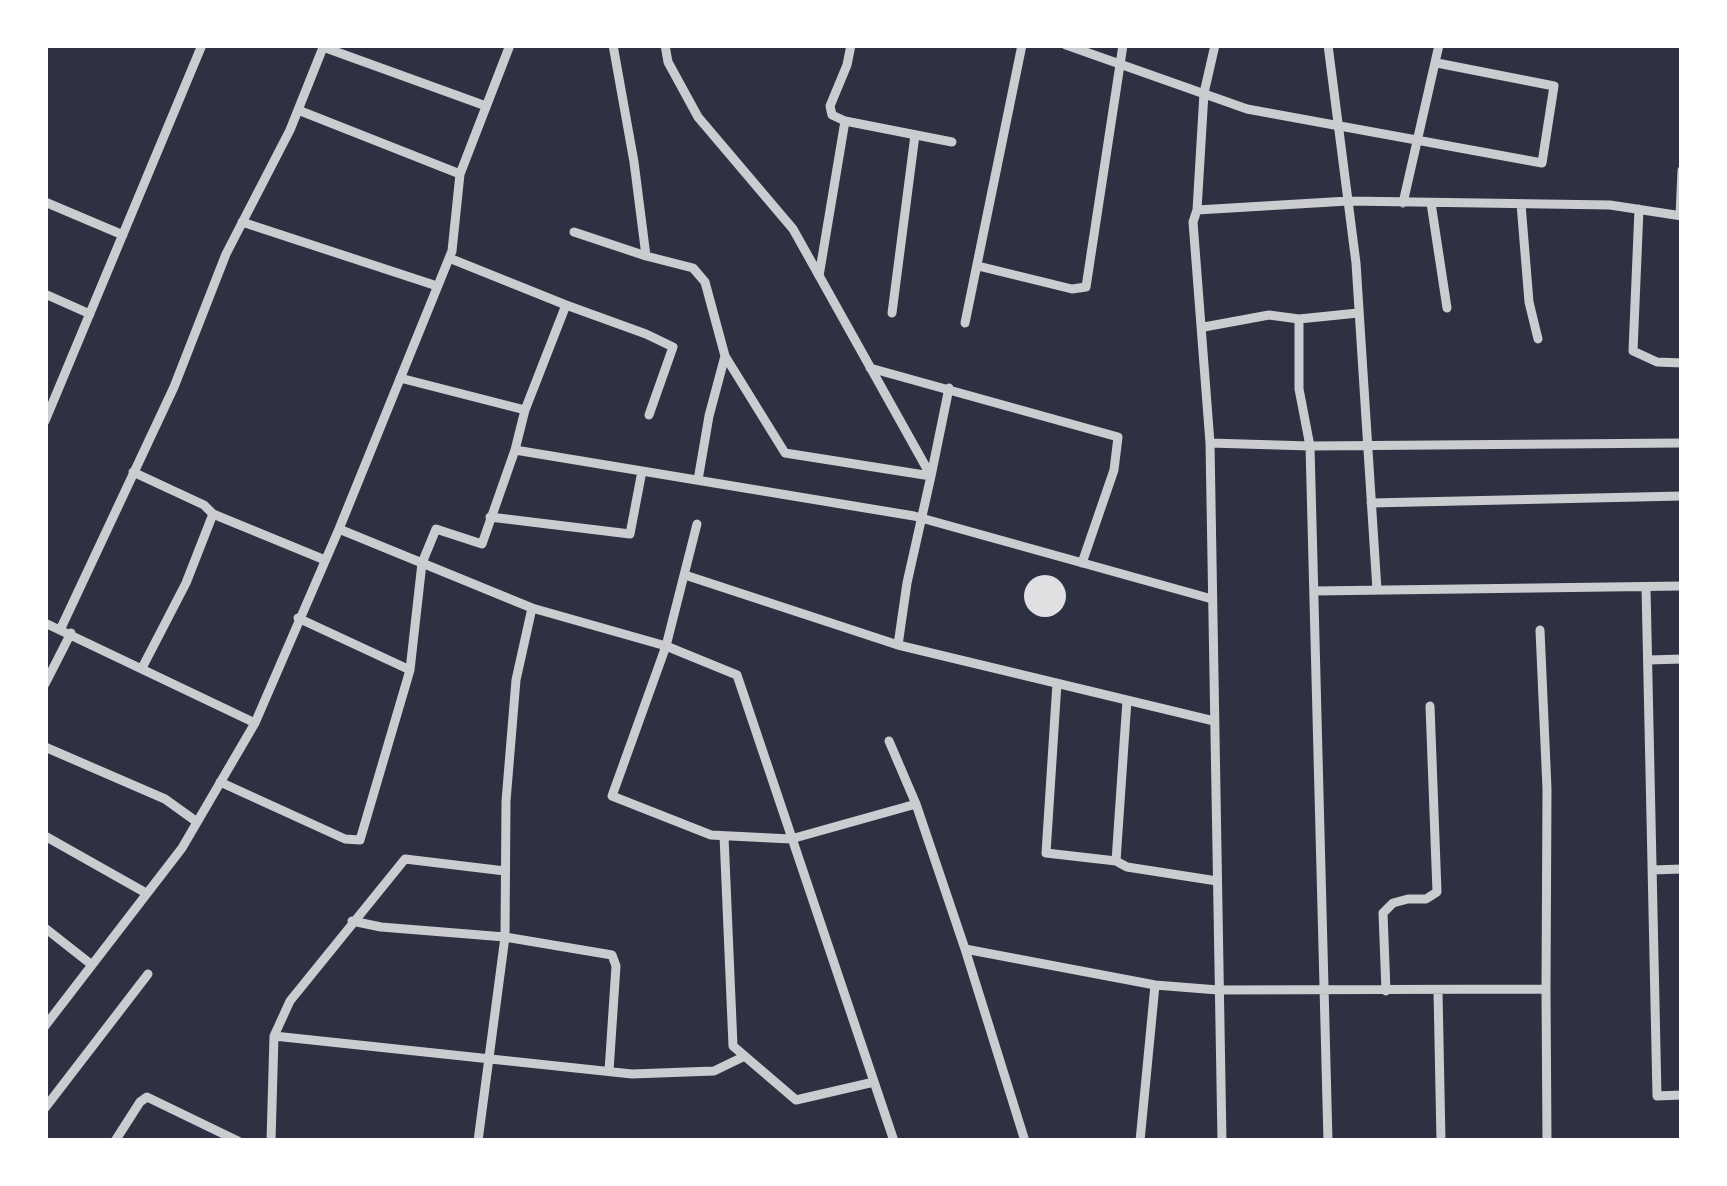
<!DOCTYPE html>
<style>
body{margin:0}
#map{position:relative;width:1727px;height:1186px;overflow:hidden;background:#2d3142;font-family:"Asap Condensed",sans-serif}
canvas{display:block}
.frame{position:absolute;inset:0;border:48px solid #fff;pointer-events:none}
</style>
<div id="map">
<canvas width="1727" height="1186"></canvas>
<div class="frame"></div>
</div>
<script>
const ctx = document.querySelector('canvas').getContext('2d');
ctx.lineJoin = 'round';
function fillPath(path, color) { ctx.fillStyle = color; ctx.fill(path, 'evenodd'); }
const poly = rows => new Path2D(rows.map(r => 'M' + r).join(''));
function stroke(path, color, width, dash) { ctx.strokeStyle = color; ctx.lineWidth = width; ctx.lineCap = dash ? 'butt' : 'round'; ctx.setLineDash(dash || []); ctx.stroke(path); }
const building = poly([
 '1024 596a21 21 0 1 1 42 0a21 21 0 1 1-42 0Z'
]);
const minor = poly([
 [613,45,634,162,646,256,693,268,705,282,725,356,785,453,931,476,949,388],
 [665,45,668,62,698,117,793,229,931,476,907,583,898,645],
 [851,45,847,65,830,106,832,115,845,121,952,142],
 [1066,45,1247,109,1542,163,1554,86,1437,63],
 [1215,45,1204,93,1197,210,1193,222,1210,443,1222,1141],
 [1328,45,1356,263,1377,590],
 [323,47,486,106],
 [298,110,460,174],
 [45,202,123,235],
 [1403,203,1439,45],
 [1431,203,1447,308],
 [1521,204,1529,302,1538,339],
 [1639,209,1633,351,1657,362,1682,363],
 [1197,210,1348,201,1610,205,1682,216],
 [1680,216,1682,170],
 [242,222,437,286],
 [574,232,646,256],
 [449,258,566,305,525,410],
 [978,266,1072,289,1086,287,1123,45],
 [819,276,845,121],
 [45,294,90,314],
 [566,305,646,334,673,347,649,415],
 [892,313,915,135],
 [1299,319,1299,389,1310,446,1682,443],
 [965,323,1022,45],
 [1204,327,1269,315,1299,319,1358,313],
 [870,368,1118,437,1114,470,1082,563],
 [400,378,525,410,515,450,914,516,1212,599],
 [45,421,202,45],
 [1210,443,1310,446,1328,1141],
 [133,472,204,505,213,514,325,560],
 [698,480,709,416,725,356],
 [1371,503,1682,496],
 [490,517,630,534,642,471],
 [697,524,666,646,612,796,711,835,791,839,916,804,965,949,1155,985,1218,990,1546,989,1547,789,1540,630],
 [339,529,532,608,666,646,737,675,894,1141],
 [685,575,898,645,1214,721],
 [1646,587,1657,1096,1682,1095],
 [1314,591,1682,586],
 [298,618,410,670],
 [45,623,255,723,339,529,452,251,460,174,510,45],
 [61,628,174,387,226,254,290,130,324,45],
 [1648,660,1682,659],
 [142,668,186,583,213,514],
 [1057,683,1046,853,1116,861,1127,867,1217,881],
 [45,684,71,633],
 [889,741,916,804],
 [45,747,165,799,197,822],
 [220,782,345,839,360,840,410,670,422,563,436,529,482,544,515,450],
 [45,836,146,893],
 [724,836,733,1046,796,1100,874,1082],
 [1116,861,1127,700],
 [1652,870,1682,869],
 [352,921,381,927,505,937,612,955,616,966,609,1071],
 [45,928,92,965],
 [965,949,1025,1141],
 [1546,989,1547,1141],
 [1386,991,1383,913,1393,903,1408,899,1426,899,1437,892,1430,706],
 [1438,991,1441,1141],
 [45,1026,182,848,255,723],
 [274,1036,290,1001,405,859,505,871],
 [45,1108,148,974],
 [115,1141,140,1102,147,1097,238,1141],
 [271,1141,274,1036,632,1074,714,1071,745,1056],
 [478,1141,505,937,506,801,516,680,532,608],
 [1140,1141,1155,985]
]);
fillPath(building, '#e0e0e3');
stroke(minor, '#caccd0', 9);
</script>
